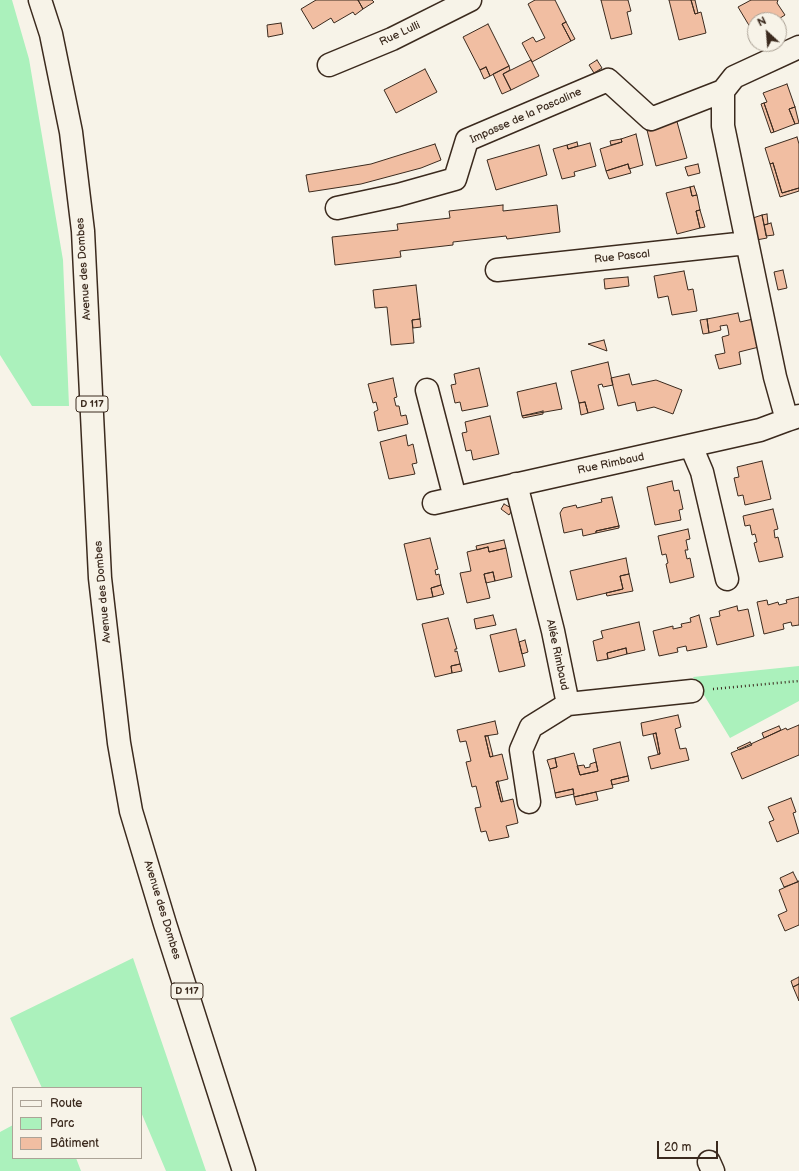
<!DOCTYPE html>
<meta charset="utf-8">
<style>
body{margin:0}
#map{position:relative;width:799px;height:1171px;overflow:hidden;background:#f7f3e8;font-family:"Balsamiq Sans",sans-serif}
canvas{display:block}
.legend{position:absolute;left:12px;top:1087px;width:130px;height:72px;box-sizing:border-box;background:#f7f3e8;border:1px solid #aca397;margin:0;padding:5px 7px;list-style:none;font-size:12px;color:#3b2a1e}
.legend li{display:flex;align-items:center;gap:8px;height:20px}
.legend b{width:20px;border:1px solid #aca397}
.north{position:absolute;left:747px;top:12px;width:40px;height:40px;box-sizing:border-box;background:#f7f3e8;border:1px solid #aca397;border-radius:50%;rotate:334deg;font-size:11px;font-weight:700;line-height:16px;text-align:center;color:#3b2a1e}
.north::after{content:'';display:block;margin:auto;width:14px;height:18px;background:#3b2a1e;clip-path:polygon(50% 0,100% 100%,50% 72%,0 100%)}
.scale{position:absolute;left:657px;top:1141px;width:61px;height:18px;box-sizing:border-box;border:2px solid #3b2a1e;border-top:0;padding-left:5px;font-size:12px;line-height:14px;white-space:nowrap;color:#3b2a1e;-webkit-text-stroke:3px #f7f3e8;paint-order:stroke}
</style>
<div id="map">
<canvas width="799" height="1171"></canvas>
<ul class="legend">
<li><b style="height:5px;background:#f7f3e8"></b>Route</li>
<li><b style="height:11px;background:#abf1bc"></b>Parc</li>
<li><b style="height:11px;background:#f1bea2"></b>Bâtiment</li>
</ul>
<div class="north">N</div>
<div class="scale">20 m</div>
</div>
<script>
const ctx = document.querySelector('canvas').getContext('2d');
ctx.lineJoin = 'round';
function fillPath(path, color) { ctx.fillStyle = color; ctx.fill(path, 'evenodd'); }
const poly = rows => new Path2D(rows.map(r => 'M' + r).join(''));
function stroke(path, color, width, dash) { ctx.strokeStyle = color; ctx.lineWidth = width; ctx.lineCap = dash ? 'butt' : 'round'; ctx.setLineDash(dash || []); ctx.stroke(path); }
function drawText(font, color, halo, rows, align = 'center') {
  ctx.font = font + ' "Balsamiq Sans",sans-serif'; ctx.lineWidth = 3.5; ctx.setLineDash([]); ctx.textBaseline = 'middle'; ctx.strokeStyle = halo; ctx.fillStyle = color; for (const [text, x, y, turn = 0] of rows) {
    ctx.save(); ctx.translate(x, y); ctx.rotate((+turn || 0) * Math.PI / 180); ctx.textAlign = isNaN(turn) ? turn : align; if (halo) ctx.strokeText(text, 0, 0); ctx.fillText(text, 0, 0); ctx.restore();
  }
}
const green = poly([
 [0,0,12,0,29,59,63,260,69,406,32,406,0,355],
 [799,666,799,701,730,738,693,677],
 [133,958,188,1119,206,1171,166,1171,141,1112,141,1088,42,1088,10,1018],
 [13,1125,13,1158,76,1158,81,1171,0,1171,0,1132]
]);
const building = poly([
 [316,0,358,0,363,9,355,15,353,12,334,23,331,18,313,29,301,9,316,0],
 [358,0,372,0,374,2,363,9,358,0],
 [535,0,555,0,566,22,562,24,571,41,532,62,522,43,533,37,536,42,545,38,528,4,535,0],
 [601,0,628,0,631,11,627,12,632,34,611,39,601,0],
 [669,0,691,0,695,14,701,12,706,33,679,40,669,0],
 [691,0,695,0,698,13,695,14,691,0],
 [751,0,778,0,777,3,785,15,777,20,755,20,755,24,750,27,738,7,751,0],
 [566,22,575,39,571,41,562,24,566,22],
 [281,23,283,34,268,37,267,25,281,23],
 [488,24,509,66,490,76,486,67,480,70,463,37,488,24],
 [531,60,539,76,511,90,503,74,531,60],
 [597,60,602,68,594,73,589,65,597,60],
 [509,66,510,70,503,74,511,90,502,94,493,74,509,66],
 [486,67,490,76,484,79,480,70,486,67],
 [425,69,437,92,396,113,384,90,425,69],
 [787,84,795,107,789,109,795,124,774,132,764,103,767,102,763,93,787,84],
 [764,103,774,132,771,133,761,104,764,103],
 [795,107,799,123,795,124,789,109,795,107],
 [676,118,687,158,656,166,646,126,676,118],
 [636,134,643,165,629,169,628,164,606,171,600,149,622,142,621,139,636,134],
 [797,137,799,144,799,188,782,193,773,163,770,164,765,148,797,137],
 [621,139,622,142,611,145,610,141,621,139],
 [577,142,578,146,568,149,567,145,577,142],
 [590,143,596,166,574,172,575,176,562,179,553,149,567,145,568,149,590,143],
 [435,144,441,160,421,168,361,184,309,192,306,175,371,164,435,144],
 [539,145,547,175,496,190,487,160,539,145],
 [773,163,782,193,799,188,799,191,780,197,770,164,773,163],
 [628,164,631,173,609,179,606,171,628,164],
 [698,164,700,173,688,176,685,167,698,164],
 [694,186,697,195,692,196,690,187,694,186],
 [690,187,692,196,697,195,700,210,696,211,700,228,677,234,666,193,690,187],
 [503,205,503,211,557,205,560,232,507,239,506,236,453,242,453,245,400,251,401,257,335,265,332,237,398,230,397,224,450,218,449,211,503,205],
 [700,210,705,227,700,228,696,211,700,210],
 [767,214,768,224,764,225,762,215,767,214],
 [762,215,767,238,751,241,747,220,762,215],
 [771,223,774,235,766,236,764,225,771,223],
 [783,270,787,288,778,290,774,272,783,270],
 [684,271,688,290,693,289,697,311,672,315,668,296,658,298,654,276,684,271],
 [628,277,629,286,605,289,604,279,628,277],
 [416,285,420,319,412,320,414,343,391,345,387,307,375,308,373,290,416,285],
 [738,313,740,322,753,319,759,347,739,352,741,364,719,369,715,355,725,353,722,337,729,335,728,329,727,325,720,326,721,330,709,333,707,319,738,313],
 [420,319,421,327,413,328,412,320,420,319],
 [707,319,709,333,703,334,700,320,707,319],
 [604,340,607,351,588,344,604,340],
 [608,362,613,385,603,387,602,384,598,385,604,409,588,413,585,402,579,403,571,371,608,362],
 [479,368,488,406,462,411,460,402,455,403,451,385,456,384,454,374,479,368],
 [629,374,632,385,656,380,682,390,673,414,654,407,637,411,635,402,618,406,611,378,629,374],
 [393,378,397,397,394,398,396,406,399,406,401,416,406,415,408,424,378,431,374,412,378,410,376,402,373,403,368,384,393,378],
 [556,383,562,409,522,416,517,392,556,383],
 [585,402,588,413,581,415,579,403,585,402],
 [543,411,543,414,523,418,522,416,543,411],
 [490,416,499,454,473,460,471,450,466,451,462,433,467,432,465,422,490,416],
 [406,435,408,446,413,444,417,463,412,464,415,474,389,479,380,442,406,435],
 [762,461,771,499,745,505,743,495,738,496,734,478,739,477,737,467,762,461],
 [672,481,674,491,679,490,683,509,679,510,681,520,655,525,647,487,672,481],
 [612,497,619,526,596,531,596,533,583,536,582,529,564,533,560,513,563,508,576,505,577,508,602,502,601,499,612,497],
 [504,504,513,509,509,515,501,509,504,504],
 [773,509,778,529,774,530,775,538,778,537,783,557,759,562,754,543,757,542,755,534,752,535,750,525,745,526,743,516,773,509],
 [619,526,619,528,596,533,596,531,619,526],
 [688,529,690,539,686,540,688,550,685,550,687,559,690,558,694,577,670,583,666,564,668,563,666,554,662,555,658,536,688,529],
 [430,538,438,569,435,570,436,575,439,574,441,585,431,588,433,597,417,600,404,544,430,538],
 [504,540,506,548,489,552,488,547,477,550,476,546,504,540],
 [488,547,489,552,506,548,512,577,495,581,493,572,484,574,490,598,467,603,460,573,471,571,467,552,488,547],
 [626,558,629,574,620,576,623,589,577,600,570,571,626,558],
 [493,572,495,581,486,583,484,574,493,572],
 [629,574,633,591,607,596,606,593,623,589,620,576,629,574],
 [441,585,444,594,433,597,431,588,441,585],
 [799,597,799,625,792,626,791,622,783,624,784,629,764,634,757,602,767,600,768,605,778,602,779,605,787,603,786,600,799,597],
 [737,606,738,611,748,609,754,636,717,645,710,618,720,616,719,611,737,606],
 [493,615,496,625,476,629,474,619,493,615],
 [699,615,707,647,687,651,686,646,677,648,678,652,659,656,653,631,673,626,673,629,682,627,681,624,691,622,690,618,699,615],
 [448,618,457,649,455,649,455,652,457,651,460,664,451,666,452,673,435,677,422,624,448,618],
 [639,622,645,650,627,654,626,648,607,653,608,659,597,661,593,641,603,638,601,631,639,622],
 [516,629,525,666,499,672,490,635,516,629],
 [525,640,528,652,522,654,519,642,525,640],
 [626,648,627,654,608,659,607,653,626,648],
 [460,664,462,671,452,673,451,666,460,664],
 [678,715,681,727,675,729,680,749,686,748,689,760,651,769,648,757,660,754,656,733,643,736,641,723,678,715],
 [495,721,498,734,485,736,490,757,502,754,508,779,496,782,501,802,513,799,518,823,506,826,509,837,489,841,486,831,481,832,475,808,481,807,476,786,472,787,466,762,471,761,466,741,460,742,457,730,495,721],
 [799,725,799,755,742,779,731,753,786,728,787,730,799,725],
 [779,726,781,730,764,738,762,733,779,726],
 [656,733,660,754,658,754,653,734,656,733],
 [485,736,488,736,493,756,490,757,485,736],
 [620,742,628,776,611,780,613,788,574,797,573,789,555,793,550,769,557,767,555,758,574,753,580,775,598,771,593,749,620,742],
 [750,742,752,745,739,750,737,748,750,742],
 [555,758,557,767,550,769,547,760,555,758],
 [596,762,598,771,580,775,577,766,584,765,585,768,590,767,590,764,596,762],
 [628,776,629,781,612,785,611,780,628,776],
 [498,781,503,801,501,802,496,782,498,781],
 [573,789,574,794,556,798,555,793,573,789],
 [596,792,598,800,576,805,574,797,596,792],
 [791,798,796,812,793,813,799,833,777,842,769,822,774,820,768,807,791,798],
 [793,872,798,882,784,887,780,878,793,872],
 [799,881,799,925,785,931,778,915,787,911,779,890,799,881],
 [799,977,799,984,793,987,791,981,799,977],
 [799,984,799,1001,793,987,799,984]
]);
const path = poly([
 [713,689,799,681]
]);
const minor = poly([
 [799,47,734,77,723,91,723,126,775,377,787,420,799,416],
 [329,65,392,39,470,0],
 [337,208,398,195,455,179,467,140,608,80,651,119,723,91],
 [497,270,747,243],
 [427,390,455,498],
 [691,446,702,472,727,579],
 [516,484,553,631,568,704,692,691],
 [434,503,760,430,787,420],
 [529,802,521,750,531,727,568,704],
 [709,1162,713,1171]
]);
const primary = poly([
 [40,0,51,34,71,132,83,231,100,578,119,743,131,811,165,924,244,1171]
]);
const shields = [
 [92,404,32],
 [187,991,32]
];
const shieldNames = [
 ["D 117",92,404],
 ["D 117",187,991]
];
const streetNames = [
 ["Rue Lulli",400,34,-25],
 ["Impasse de la Pascaline",526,116,-24],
 ["Rue Pascal",622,257,-6],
 ["Avenue des Dombes",84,269,-94],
 ["Rue Rimbaud",611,464,-12],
 ["Avenue des Dombes",103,592,-95],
 ["Allée Rimbaud",557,655,78],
 ["Avenue des Dombes",162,910,73]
];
fillPath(green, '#abf1bc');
fillPath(building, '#f1bea2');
stroke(building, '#3b2a1e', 1);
stroke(minor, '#3b2a1e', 25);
stroke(primary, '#3b2a1e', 25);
stroke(path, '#3b2a1e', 2.5, [1, 3]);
stroke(minor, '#f7f3e8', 22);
stroke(primary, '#f7f3e8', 22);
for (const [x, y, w] of shields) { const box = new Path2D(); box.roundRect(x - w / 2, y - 8, w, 16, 3); ctx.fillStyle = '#f7f3e8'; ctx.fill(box); stroke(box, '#3b2a1e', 1); }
drawText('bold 10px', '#3b2a1e', null, shieldNames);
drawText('11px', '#3b2a1e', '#f7f3e8', streetNames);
</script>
